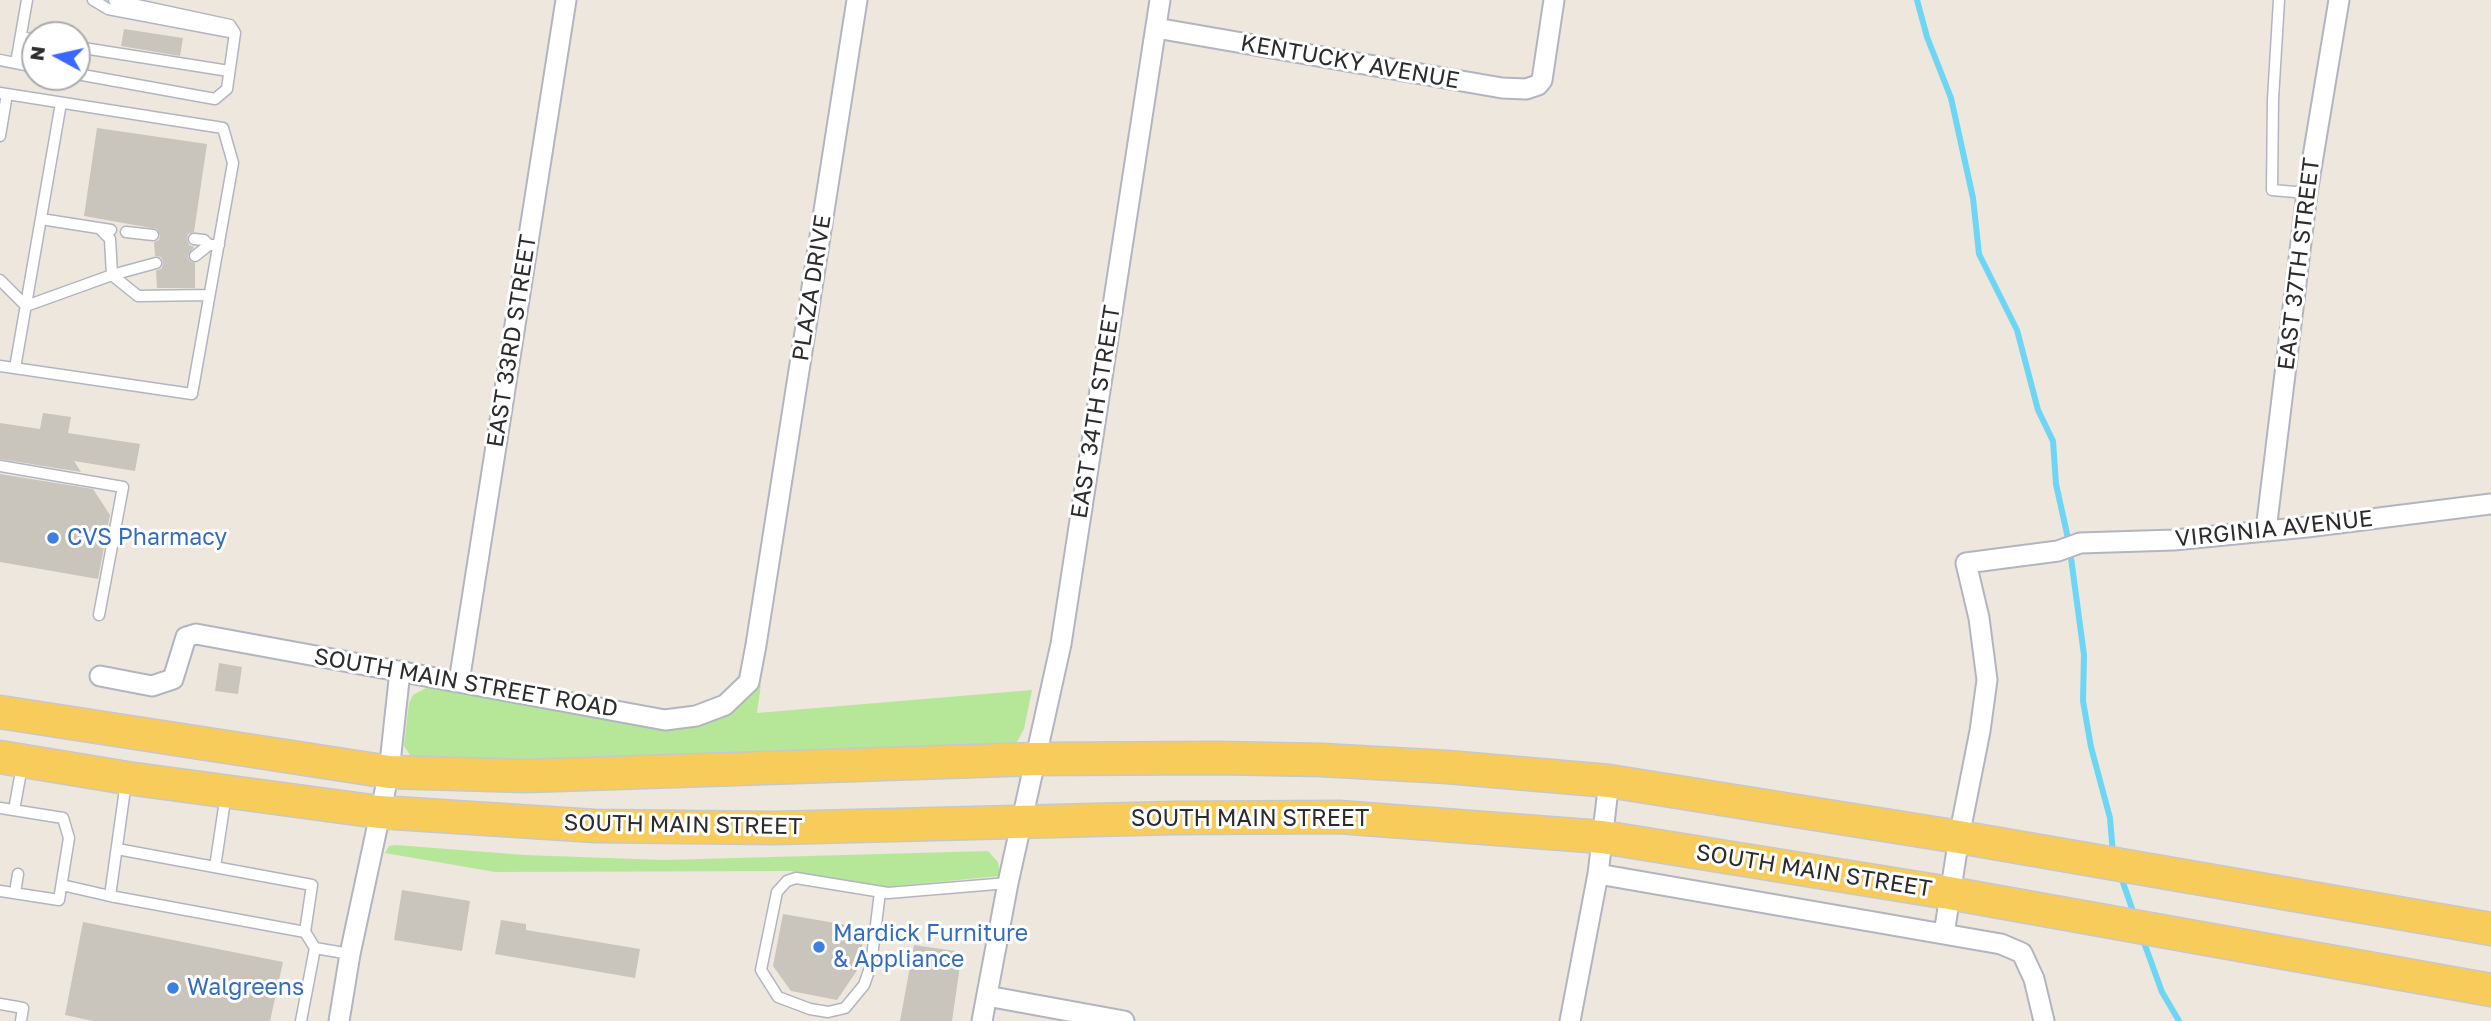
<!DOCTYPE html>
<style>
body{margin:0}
#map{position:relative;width:2491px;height:1021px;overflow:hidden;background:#eee7de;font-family:"Golos Text",sans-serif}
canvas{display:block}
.north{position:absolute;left:21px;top:21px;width:70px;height:70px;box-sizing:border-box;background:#fff;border:2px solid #ababab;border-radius:50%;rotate:278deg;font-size:19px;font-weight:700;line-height:28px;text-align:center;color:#2c2c2c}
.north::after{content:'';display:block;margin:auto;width:24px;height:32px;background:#3a67ff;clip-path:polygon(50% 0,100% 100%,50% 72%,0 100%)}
</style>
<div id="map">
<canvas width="2491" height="1021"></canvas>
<div class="north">N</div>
</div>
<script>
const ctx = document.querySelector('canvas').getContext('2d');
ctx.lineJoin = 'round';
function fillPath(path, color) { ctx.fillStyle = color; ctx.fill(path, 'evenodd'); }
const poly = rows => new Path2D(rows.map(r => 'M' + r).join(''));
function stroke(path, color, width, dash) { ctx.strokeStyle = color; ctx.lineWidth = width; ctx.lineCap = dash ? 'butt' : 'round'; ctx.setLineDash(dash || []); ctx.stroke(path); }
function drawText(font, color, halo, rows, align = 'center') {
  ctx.font = font + ' "Golos Text",sans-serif'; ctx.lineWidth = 6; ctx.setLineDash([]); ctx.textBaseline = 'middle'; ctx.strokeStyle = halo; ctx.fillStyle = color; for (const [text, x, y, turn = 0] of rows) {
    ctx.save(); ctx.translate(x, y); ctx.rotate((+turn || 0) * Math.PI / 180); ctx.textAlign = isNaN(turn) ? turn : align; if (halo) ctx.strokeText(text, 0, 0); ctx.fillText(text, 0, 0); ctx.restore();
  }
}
const green = poly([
 [761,684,757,713,1032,690,1024,729,1015,746,560,767,414,761,404,746,409,703,413,695,426,688,434,687,634,725,671,728,720,719,733,713],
 [396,845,525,855,664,860,988,851,998,862,1000,876,884,887,790,871,495,872,385,853,389,846]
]);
const stream = poly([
 [1917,0,1927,37,1951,98,1973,198,1979,254,2017,330,2038,410,2053,441,2056,484,2069,543,2084,655,2083,701,2091,747,2110,818,2113,854],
 [2120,874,2135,917],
 [2142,937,2162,992,2179,1021]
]);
const building = poly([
 [124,29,183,38,180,56,121,46],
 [97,128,207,144,194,232,188,234,187,239,189,245,194,247,188,256,190,261,195,263,195,288,157,288,156,271,162,268,163,262,161,257,155,256,154,242,159,240,160,235,157,229,84,216],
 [43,413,71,417,68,433,140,444,135,471,74,461,81,472,0,459,0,423,40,429],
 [0,474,93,489,110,515,98,579,0,562],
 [219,663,242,667,238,694,215,691],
 [402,890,470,901,462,951,394,940],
 [783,914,864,928,860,966,837,1000,791,991,773,966],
 [501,920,526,924,526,930,640,949,635,978,495,954],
 [83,922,283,962,270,1021,93,1021,65,1015],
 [914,945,962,952,952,1021,900,1021]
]);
const service = poly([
 [93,0,108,9,235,33],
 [2279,0,2273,99,2272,190,2307,193],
 [21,37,35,40],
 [77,47,229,71],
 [0,60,35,67],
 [16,63,27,0],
 [77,74,215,99,227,89,235,33,230,25,114,0],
 [0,93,223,128,233,163,192,394,0,366],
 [0,136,7,94],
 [41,219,111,230],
 [99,228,110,239,112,275,138,296,209,295],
 [126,232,153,235],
 [194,239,204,240,209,245,219,245],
 [195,256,209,245],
 [0,280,26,306,112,275,156,263],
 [15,368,61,103],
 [0,466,123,487,99,615],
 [126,782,110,896,305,932,315,948,350,954],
 [0,808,63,818,69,838,59,900,0,891],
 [14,810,22,766],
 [117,849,312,885,305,932],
 [215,867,226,794],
 [62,885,110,896],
 [880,892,871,965,864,985,845,1008,828,1012,810,1009,778,997,761,970,777,892,787,881,796,878,888,893,1008,883],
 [15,893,18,874],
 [0,1004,23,1008,21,1021],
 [301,1021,315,948]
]);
const minor = poly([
 [1156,28,1502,88,1526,89,1538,85,1542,80,1554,0],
 [2266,530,2307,193,2339,0],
 [100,676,152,686,173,679,186,637,196,634,665,720,696,716,725,705,749,682,756,645,857,0],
 [459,682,566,0],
 [1598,874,2001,944,2022,953,2034,979,2044,1021],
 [1944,934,1959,837,1980,731,1987,680,1979,618,1966,563,2058,551,2080,543,2174,540,2307,527,2491,504],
 [987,996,1124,1021],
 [339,1021,350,954,389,772,400,671],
 [982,1021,1008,883,1061,644,1160,0],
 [1570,1021,1598,874,1609,781]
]);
const primary = poly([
 [0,712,389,772,526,776,1035,759,1218,758,1322,760,1447,767,1609,781,1959,837,2491,929],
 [0,757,127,778,379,812,595,826,775,828,1174,818,1339,817,1602,837,1949,893,2491,990]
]);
const markers = [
 [53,538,7,"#3f7fe0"],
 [819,947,7,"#3f7fe0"],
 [173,988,7,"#3f7fe0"]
];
const streetNames = [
 ["KENTUCKY AVENUE",1350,62,10],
 ["EAST 37TH STREET",2299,264,-83],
 ["PLAZA DRIVE",812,288,-81],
 ["EAST 33RD STREET",512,341,-81],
 ["EAST 34TH STREET",1096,412,-81],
 ["VIRGINIA AVENUE",2274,529,-6],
 ["SOUTH MAIN STREET ROAD",466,683,10],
 ["SOUTH MAIN STREET",1250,819],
 ["SOUTH MAIN STREET",683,825,1],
 ["SOUTH MAIN STREET",1814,871,9]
];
const shopNames = [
 ["CVS Pharmacy",67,538],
 ["Mardick Furniture",833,934],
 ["& Appliance",833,960],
 ["Walgreens",187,988]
];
fillPath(green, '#b6e798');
stroke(stream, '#6dd6f4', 6);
fillPath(building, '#c9c5bc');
stroke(service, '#b2b5c0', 13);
stroke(minor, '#b2b5c0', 23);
stroke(primary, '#c8c8c8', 35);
stroke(service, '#fff', 10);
stroke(minor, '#fff', 19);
stroke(primary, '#f7cc5a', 32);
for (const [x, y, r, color] of markers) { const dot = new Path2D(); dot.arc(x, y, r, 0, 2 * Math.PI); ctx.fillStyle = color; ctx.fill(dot); stroke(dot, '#fff', 2.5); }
drawText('23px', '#2c2c2c', '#fff', streetNames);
drawText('23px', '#366cbe', '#fff', shopNames, 'left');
</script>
